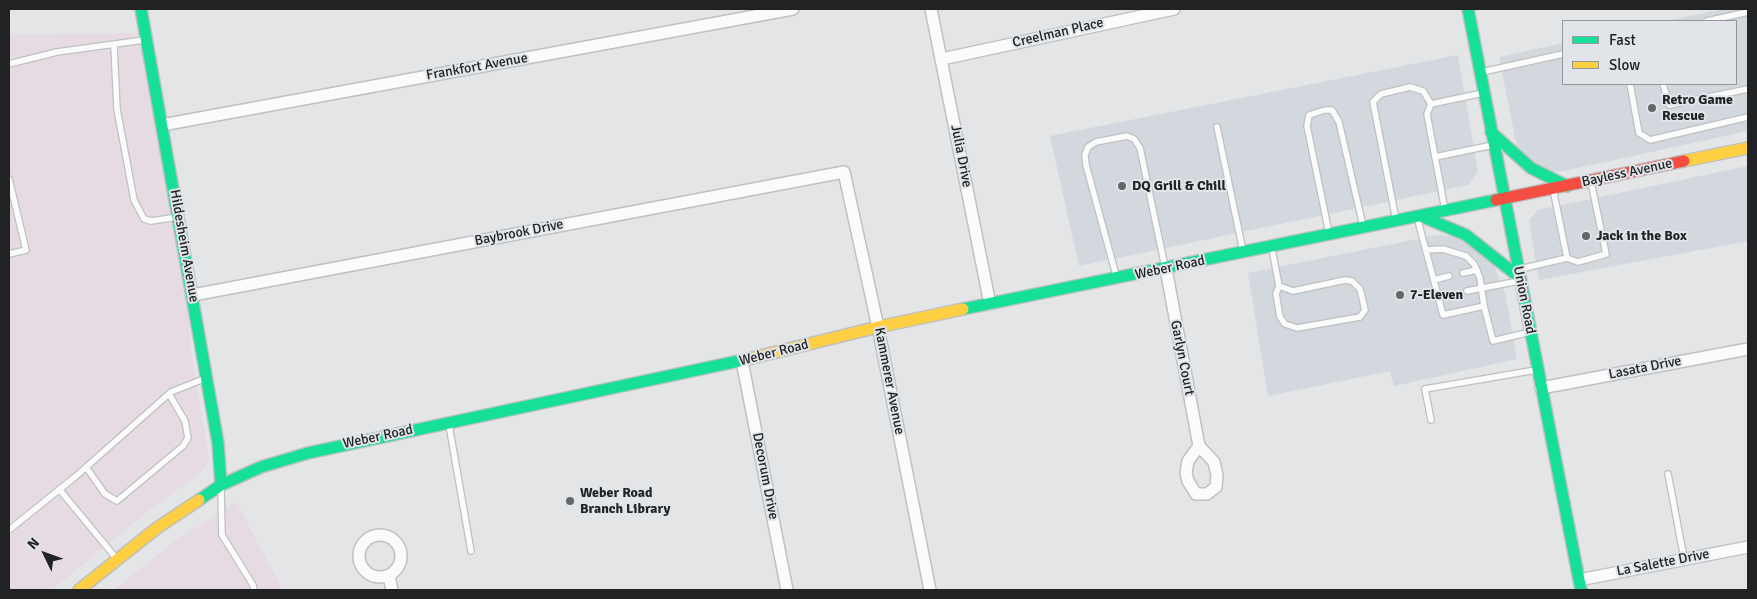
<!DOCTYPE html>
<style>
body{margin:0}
#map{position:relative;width:1757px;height:599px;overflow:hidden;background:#e3e5e7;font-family:Signika,sans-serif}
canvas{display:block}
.frame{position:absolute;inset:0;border:10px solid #202223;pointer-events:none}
.legend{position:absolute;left:1562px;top:20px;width:175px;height:65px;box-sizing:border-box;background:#e1e5e9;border:1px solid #94979a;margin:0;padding:6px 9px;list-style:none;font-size:15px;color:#202223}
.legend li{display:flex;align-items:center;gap:10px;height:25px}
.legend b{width:25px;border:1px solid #94979a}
.north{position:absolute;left:20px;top:529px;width:50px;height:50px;-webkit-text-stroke:4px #e1e5e9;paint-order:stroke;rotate:312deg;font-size:14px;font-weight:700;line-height:20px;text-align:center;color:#202223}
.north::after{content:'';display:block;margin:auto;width:18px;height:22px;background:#202223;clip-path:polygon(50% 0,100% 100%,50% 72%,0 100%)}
</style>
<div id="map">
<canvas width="1757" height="599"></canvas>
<div class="frame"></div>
<ul class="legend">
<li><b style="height:6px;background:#16e098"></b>Fast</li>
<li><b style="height:6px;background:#ffcf43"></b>Slow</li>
</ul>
<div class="north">N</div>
</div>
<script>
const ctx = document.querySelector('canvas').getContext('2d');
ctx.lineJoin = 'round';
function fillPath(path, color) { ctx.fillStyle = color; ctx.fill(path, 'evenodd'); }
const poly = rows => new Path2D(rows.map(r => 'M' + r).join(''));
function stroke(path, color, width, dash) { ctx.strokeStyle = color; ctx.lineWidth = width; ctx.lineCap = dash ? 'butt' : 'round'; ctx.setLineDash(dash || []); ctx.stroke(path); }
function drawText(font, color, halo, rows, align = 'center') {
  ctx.font = font + ' Signika,sans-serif'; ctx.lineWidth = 4; ctx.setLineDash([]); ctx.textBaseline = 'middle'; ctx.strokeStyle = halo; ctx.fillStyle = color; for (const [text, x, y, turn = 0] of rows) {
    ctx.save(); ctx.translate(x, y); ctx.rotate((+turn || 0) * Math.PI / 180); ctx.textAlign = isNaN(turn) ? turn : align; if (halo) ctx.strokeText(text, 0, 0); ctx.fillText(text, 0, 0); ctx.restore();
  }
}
const built = poly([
 [1724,9,1748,9,1748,131,1559,172,1544,170,1517,147,1499,57,1563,43,1563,84,1736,84,1736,21,1666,21],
 [1458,55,1478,172,1468,185,1079,266,1050,136],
 [1748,166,1748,241,1539,280,1529,220,1538,210],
 [1438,235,1452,237,1472,245,1494,266,1505,293,1517,359,1394,386,1390,371,1268,396,1248,273]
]);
const education = poly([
 [138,33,188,299,191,351,209,458,204,469,193,479,157,504,52,590,9,590,9,35],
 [236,502,283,590,114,590,174,542]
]);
const lane = poly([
 [1707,21,1748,12],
 [114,45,117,109,134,200,144,219,151,221,178,217],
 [9,64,57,52,144,40],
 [1482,72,1563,54],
 [1630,84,1639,133,1650,140,1748,117],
 [1663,84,1669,105,1748,89],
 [1431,104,1427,114,1445,210],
 [1217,127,1243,251],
 [1435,157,1493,145],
 [9,179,26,250,9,254],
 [1417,217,1443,315,1484,306,1493,341,1530,332],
 [1396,220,1373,102,1381,94,1410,87,1423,91,1431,104,1483,93],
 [1329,233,1307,126,1309,115,1325,110,1332,110,1339,122,1363,226],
 [1272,249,1279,286,1276,294,1280,317,1285,324,1297,328,1360,317,1365,310,1360,289,1352,281,1345,280,1293,291,1279,286],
 [1426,250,1443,249,1466,256,1474,264,1480,278,1484,306],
 [1567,258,1578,262,1606,254,1591,182],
 [1520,269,1567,258,1553,189],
 [1463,273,1477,270],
 [1116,275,1086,165,1085,155,1088,147,1096,142,1127,136,1134,139,1140,148,1165,267],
 [1434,280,1449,276],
 [1467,291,1519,281],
 [1438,298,1453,294],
 [1431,420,1425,389,1536,370],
 [449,425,471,551],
 [86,467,105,494,117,501,183,446,188,438,185,421,169,394],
 [1668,474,1684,558],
 [59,489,116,558],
 [221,489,222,535,253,585,254,590],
 [9,530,75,477,171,392,206,378]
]);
const street = poly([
 [931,9,990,304],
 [942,59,1174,9],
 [162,125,793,9],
 [1166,269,1199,446,1188,461,1186,473,1188,481,1196,494,1207,494,1216,487,1217,475,1214,462,1199,446],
 [193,295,844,172,878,327,930,590],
 [742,361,787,590],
 [1541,388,1748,349],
 '359 556a21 21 0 1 1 42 0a21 21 0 1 1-42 0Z',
 [389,576,392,590],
 [1579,580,1748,547]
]);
const fast = poly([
 [141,9,218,443,221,485],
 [1468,9,1581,590],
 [1491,132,1531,168,1567,186],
 [1421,216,1466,235,1519,277],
 [963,309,1496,200],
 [199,500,221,485,261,467,308,453,748,359]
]);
const slow = poly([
 [1684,161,1748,148],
 [748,359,878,327,963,309],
 [79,590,157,528,199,500]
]);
const jam = poly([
 [1496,200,1684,161]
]);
const markers = [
 [1652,108,5,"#646668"],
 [1122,186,5,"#646668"],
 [1586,236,5,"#646668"],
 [1400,295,5,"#646668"],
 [570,501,5,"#646668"]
];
const streetNames = [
 ["Creelman Place",1058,33,-13],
 ["Frankfort Avenue",477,67,-10],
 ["Julia Drive",961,156,79],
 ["Bayless Avenue",1627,173,-12],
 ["Baybrook Drive",519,233,-11],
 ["Hildesheim Avenue",184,246,80],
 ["Weber Road",1170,268,-12],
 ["Union Road",1524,300,79],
 ["Weber Road",774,353,-14],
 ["Garlyn Court",1182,358,79],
 ["Lasata Drive",1645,368,-11],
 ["Kammerer Avenue",889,381,79],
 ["Weber Road",378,437,-12],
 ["Decorum Drive",765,476,79],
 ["La Salette Drive",1663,563,-11]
];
const poiNames = [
 ["Retro Game",1662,100],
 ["Rescue",1662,116],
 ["DQ Grill & Chill",1132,186],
 ["Jack in the Box",1596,236],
 ["7-Eleven",1410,295],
 ["Weber Road",580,493],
 ["Branch Library",580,509]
];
fillPath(built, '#d3d8de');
fillPath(education, '#e7dbe3');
stroke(lane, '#bec0c1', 8);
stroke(street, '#bec0c1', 14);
stroke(fast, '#bec0c1', 14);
stroke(slow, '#bec0c1', 14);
stroke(jam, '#bec0c1', 14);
stroke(lane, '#fbfbfb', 5.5);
stroke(street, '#fbfbfb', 11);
stroke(fast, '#16e098', 11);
stroke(slow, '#ffcf43', 11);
stroke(jam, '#f24e42', 11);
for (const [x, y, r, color] of markers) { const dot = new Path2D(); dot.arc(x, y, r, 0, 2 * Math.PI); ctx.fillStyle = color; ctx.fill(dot); stroke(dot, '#e1e5e9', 2); }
drawText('14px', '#202223', '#e1e5e9', streetNames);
drawText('bold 14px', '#202223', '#e1e5e9', poiNames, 'left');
</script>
